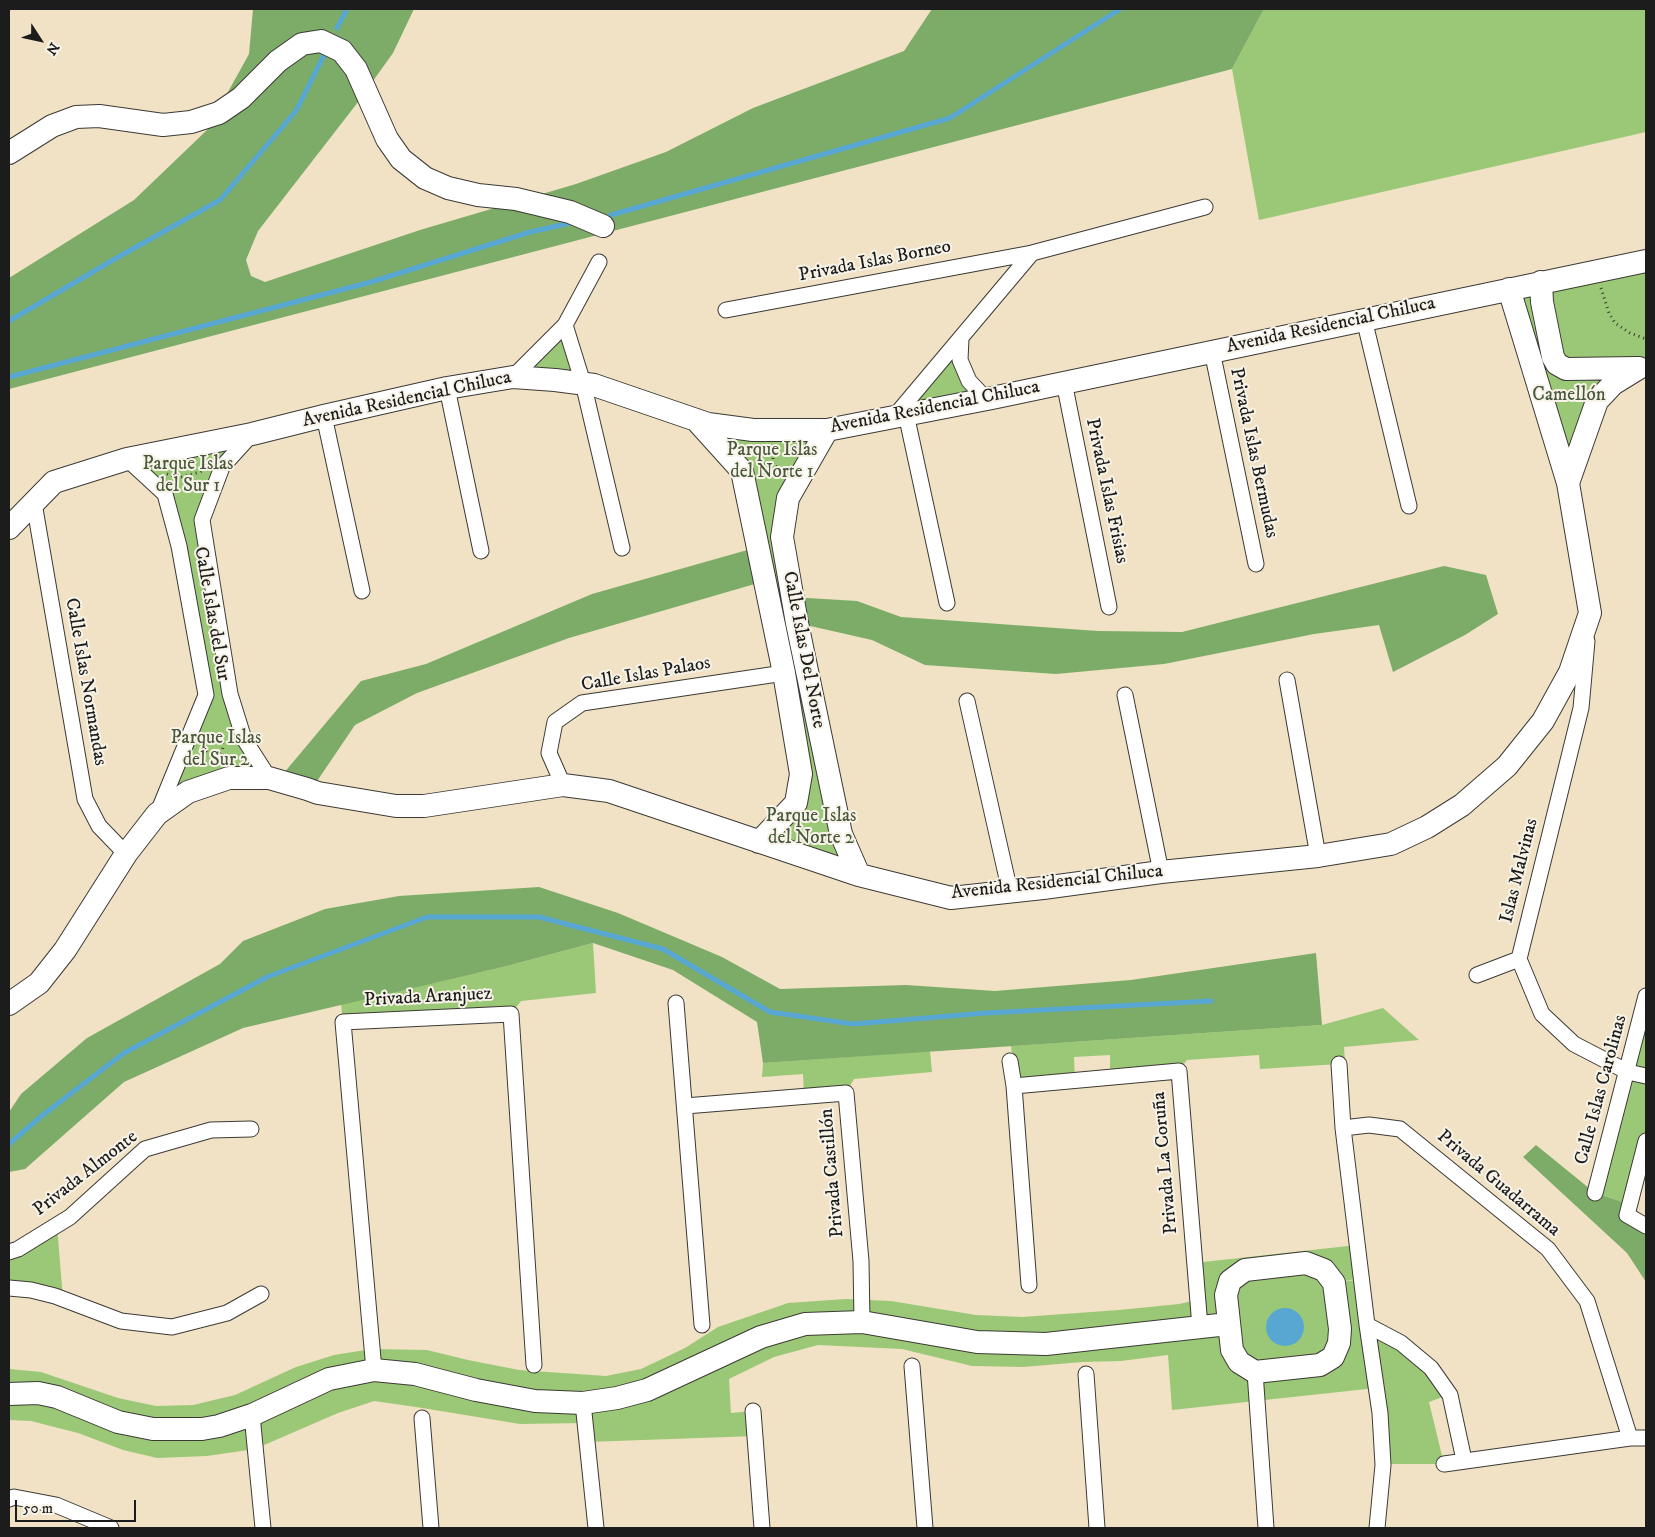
<!DOCTYPE html>
<meta charset="utf-8">
<style>
body{margin:0}
#map{position:relative;width:1655px;height:1537px;overflow:hidden;background:#f1e2c5;font-family:"IM FELL DW Pica",serif}
canvas{display:block}
.frame{position:absolute;inset:0;border:10px solid #1c1c1c;pointer-events:none}
.north{position:absolute;left:15px;top:15px;width:50px;height:50px;-webkit-text-stroke:4px #f7f3e8;paint-order:stroke;rotate:125deg;font-size:14px;font-weight:700;line-height:20px;text-align:center;color:#1c1c1c}
.north::after{content:'';display:block;margin:auto;width:18px;height:22px;background:#1c1c1c;clip-path:polygon(50% 0,100% 100%,50% 72%,0 100%)}
.scale{position:absolute;left:15px;top:1500px;width:121px;height:22px;box-sizing:border-box;border:2px solid #1c1c1c;border-top:0;padding-left:6px;font-size:15px;line-height:18px;white-space:nowrap;color:#1c1c1c;-webkit-text-stroke:4px #f7f3e8;paint-order:stroke}
</style>
<div id="map">
<canvas width="1655" height="1537"></canvas>
<div class="frame"></div>
<div class="north">N</div>
<div class="scale">50 m</div>
</div>
<script>
const ctx = document.querySelector('canvas').getContext('2d');
ctx.lineJoin = 'round';
function fillPath(path, color) { ctx.fillStyle = color; ctx.fill(path, 'evenodd'); }
const poly = rows => new Path2D(rows.map(r => 'M' + r).join(''));
function stroke(path, color, width, dash) { ctx.strokeStyle = color; ctx.lineWidth = width; ctx.lineCap = dash ? 'butt' : 'round'; ctx.setLineDash(dash || []); ctx.stroke(path); }
function drawText(font, color, halo, rows, align = 'center') {
  ctx.font = font + ' "IM FELL DW Pica",serif'; ctx.lineWidth = 4; ctx.setLineDash([]); ctx.textBaseline = 'middle'; ctx.strokeStyle = halo; ctx.fillStyle = color; for (const [text, x, y, turn = 0] of rows) {
    ctx.save(); ctx.translate(x, y); ctx.rotate((+turn || 0) * Math.PI / 180); ctx.textAlign = isNaN(turn) ? turn : align; if (halo) ctx.strokeText(text, 0, 0); ctx.fillText(text, 0, 0); ctx.restore();
  }
}
const green = poly([
 [1264,9,1646,9,1646,132,1259,220,1232,69],
 [1646,261,1646,364,1613,384,1568,483,1509,289],
 [565,325,583,383,513,377],
 [961,338,960,360,985,398,894,417],
 [696,420,827,430,782,537,859,875,759,842,795,803,742,471],
 [252,434,222,467,202,520,230,694,269,778,229,778,157,814,206,695,165,494,127,459],
 [593,943,596,993,521,1001,511,1014,343,1022,341,1004,507,966],
 [1646,996,1646,1139,1629,1204,1595,1193],
 [1383,1008,1419,1040,1344,1047,1345,1063,1339,1064,1260,1069,1259,1055,1187,1060,1179,1070,1110,1077,1110,1055,1074,1057,1075,1081,1015,1085,1011,1046,1322,1025],
 [930,1051,932,1072,854,1079,846,1093,804,1096,803,1074,762,1077,763,1063],
 [57,1225,63,1299,9,1288,9,1252],
 [1357,1245,1361,1278,1334,1283,1362,1279,1376,1388,1172,1410,1168,1355,1121,1361,1082,1362,1023,1367,972,1366,902,1349,818,1345,774,1357,729,1379,731,1413,753,1411,755,1436,587,1442,585,1423,520,1424,416,1407,374,1401,338,1413,255,1449,207,1456,157,1458,123,1450,78,1433,31,1421,9,1420,9,1369,41,1372,118,1398,156,1406,193,1405,235,1395,296,1367,334,1355,372,1349,427,1350,468,1360,519,1370,606,1376,641,1369,685,1348,718,1327,788,1303,846,1299,891,1301,976,1315,1022,1317,1119,1310,1179,1304,1197,1300,1194,1263],
 [1369,1327,1400,1343,1448,1395,1429,1402,1444,1464,1384,1464]
]);
const forest = poly([
 [253,9,414,9,393,53,355,106,258,231,246,260,251,276,265,282,420,230,576,184,666,152,753,108,904,51,932,9,1264,9,1232,69,9,389,9,278,134,200,207,130,249,54],
 [758,547,765,581,569,638,417,693,355,725,311,790,278,780,361,681,426,664,592,594],
 [1444,566,1486,575,1498,614,1465,635,1393,672,1379,625,1314,634,1164,664,1056,674,925,665,872,640,797,623,791,597,857,601,901,617,1098,631,1182,632],
 [539,887,618,913,722,957,780,989,906,985,995,991,1131,980,1316,953,1322,1025,763,1063,757,1022,673,970,593,943,507,966,243,1028,124,1082,25,1169,9,1172,9,1112,21,1094,87,1038,220,964,243,941,325,909,399,896],
 [1536,1145,1595,1193,1629,1204,1646,1219,1646,1282,1627,1253,1523,1157]
]);
const water = poly([
 '1266 1327a19 19 0 1 1 38 0a19 19 0 1 1-38 0Z'
]);
const stream = poly([
 [337,28,347,9],
 [611,215,950,118,1120,9],
 [9,321,113,260,220,200,296,111,324,55],
 [9,377,371,282,530,232,575,222],
 [9,1144,44,1114,124,1053,267,977,427,917,539,917,663,949,770,1012,853,1024,986,1013,1211,1001]
]);
const path = poly([
 [1601,288,1609,313,1615,323,1630,333,1646,339],
 [773,448,773,465,784,470],
 [759,465,773,465],
 [167,474,178,478,200,472,206,468],
 '205 746a9 9 0 1 1 18 0a9 9 0 1 1-18 0Z'
]);
const street = poly([
 [726,310,1032,253],
 [1364,319,1409,506],
 [565,325,583,383,622,548],
 [961,338,960,360,969,381,985,398],
 [1212,351,1256,564],
 [513,377,565,325,599,262],
 [1064,382,1109,607],
 [447,388,481,551],
 [906,414,947,603],
 [324,416,362,591],
 [894,417,1032,253,1205,207],
 [252,434,222,467,202,520,230,694,244,739,269,778],
 [127,459,165,494,179,546,206,695,158,812],
 [34,503,85,799,99,826,126,854],
 [1587,641,1581,708,1519,959,1542,1014,1574,1044,1628,1072,1646,1076],
 [1287,680,1318,856],
 [1125,695,1161,872],
 [967,701,1010,892],
 [563,785,549,753,555,722,582,703,784,673],
 [1477,975,1519,959],
 [676,1003,702,1325],
 [1010,1061,1014,1086,1179,1071,1200,1327],
 [1339,1064,1343,1128,1367,1325,1380,1413,1383,1465,1377,1528],
 [1014,1086,1029,1285],
 [685,1106,846,1093,861,1261,862,1322],
 [1343,1128,1369,1125,1400,1129,1548,1249,1587,1301,1630,1438],
 [1646,1141,1627,1215,1646,1226],
 [1595,1193,1646,996],
 [9,1252,18,1249,70,1217,145,1149,211,1130,251,1129],
 [9,1288,31,1290,55,1296,121,1321,172,1327,227,1313,261,1294],
 [1367,1325,1401,1343,1431,1368,1450,1395,1464,1460],
 [912,1366,925,1528],
 [374,1370,343,1022,511,1014,534,1365],
 [1255,1372,1266,1528],
 [1086,1374,1097,1528],
 [583,1403,596,1528],
 [753,1411,762,1528],
 [252,1415,263,1528],
 [422,1418,431,1528],
 [1444,1464,1630,1438,1646,1438],
 [9,1499,14,1497,56,1505,111,1528]
]);
const secondary = poly([
 [9,153,52,126,76,117,99,116,163,125,191,122,219,113,241,98,278,61,302,44,321,41,342,51,356,69,387,139,401,159,425,178,448,188,478,195,516,199,570,212,603,226],
 [1541,282,1542,302,1553,357,1557,364,1566,369,1638,368],
 [696,420,742,471,784,673,801,774,796,803,759,842],
 [827,430,788,498,782,537,797,623,841,834,859,875],
 [1568,483,1597,401,1613,384,1639,368],
 [9,528,54,482,127,459,252,434,324,416,447,388,513,377,555,380,594,385,708,424,753,430,827,430,992,398,1646,261],
 [9,1004,39,983,65,950,126,854,157,814,188,792,229,778,269,778,307,789,318,793,396,806,424,806,563,785,609,791,859,875,951,898,1043,888,1161,872,1318,856,1391,844,1427,827,1462,805,1507,766,1543,721,1570,672,1590,613,1568,483,1509,289],
 [1306,1263,1324,1270,1334,1283,1340,1329,1339,1343,1333,1357,1320,1365,1255,1372,1239,1362,1232,1350,1226,1295,1230,1281,1245,1270,1306,1263],
 [9,1394,38,1393,57,1397,118,1422,153,1429,202,1429,219,1426,252,1415,329,1379,374,1370,415,1374,476,1390,535,1401,583,1403,617,1398,647,1390,761,1337,805,1324,862,1322,977,1342,1046,1344,1228,1324]
]);
const streetNames = [
 ["Privada Islas Borneo",875,262,-11],
 ["Avenida Residencial Chiluca",1331,326,-12],
 ["Avenida Residencial Chiluca",407,400,-12],
 ["Avenida Residencial Chiluca",935,408,-11],
 ["Privada Islas Bermudas",1253,453,78],
 ["Privada Islas Frisias",1106,491,78],
 ["Calle Islas del Sur",211,614,80],
 ["Calle Islas Del Norte",803,650,79],
 ["Calle Islas Palaos",646,675,-10],
 ["Calle Islas Normandas",85,682,80],
 ["Islas Malvinas",1520,871,-76],
 ["Avenida Residencial Chiluca",1057,883,-6],
 ["Privada Aranjuez",428,998,-3],
 ["Calle Islas Carolinas",1602,1090,-75],
 ["Privada La Coruña",1166,1163,-95],
 ["Privada Castillón",833,1173,-95],
 ["Privada Almonte",86,1174,-38],
 ["Privada Guadarrama",1498,1184,40]
];
const parkNames = [
 ["Camellón",1569,396],
 ["Parque Islas",772,451],
 ["del Norte 1",772,473],
 ["Parque Islas",188,465],
 ["del Sur 1",188,487],
 ["Parque Islas",216,739],
 ["del Sur 2",216,761],
 ["Parque Islas",811,817],
 ["del Norte 2",811,839]
];
fillPath(green, '#9bc876');
fillPath(forest, '#7cac67');
fillPath(water, '#58a7d2');
stroke(stream, '#58a7d2', 5);
stroke(street, '#3c3a35', 17);
stroke(secondary, '#3c3a35', 24);
stroke(path, '#3c3a35', 3, [1, 4]);
stroke(street, '#fff', 15);
stroke(secondary, '#fff', 22);
drawText('19px', '#1c1c1c', '#f7f3e8', streetNames);
drawText('19px', '#48583c', '#f7f3e8', parkNames);
</script>
